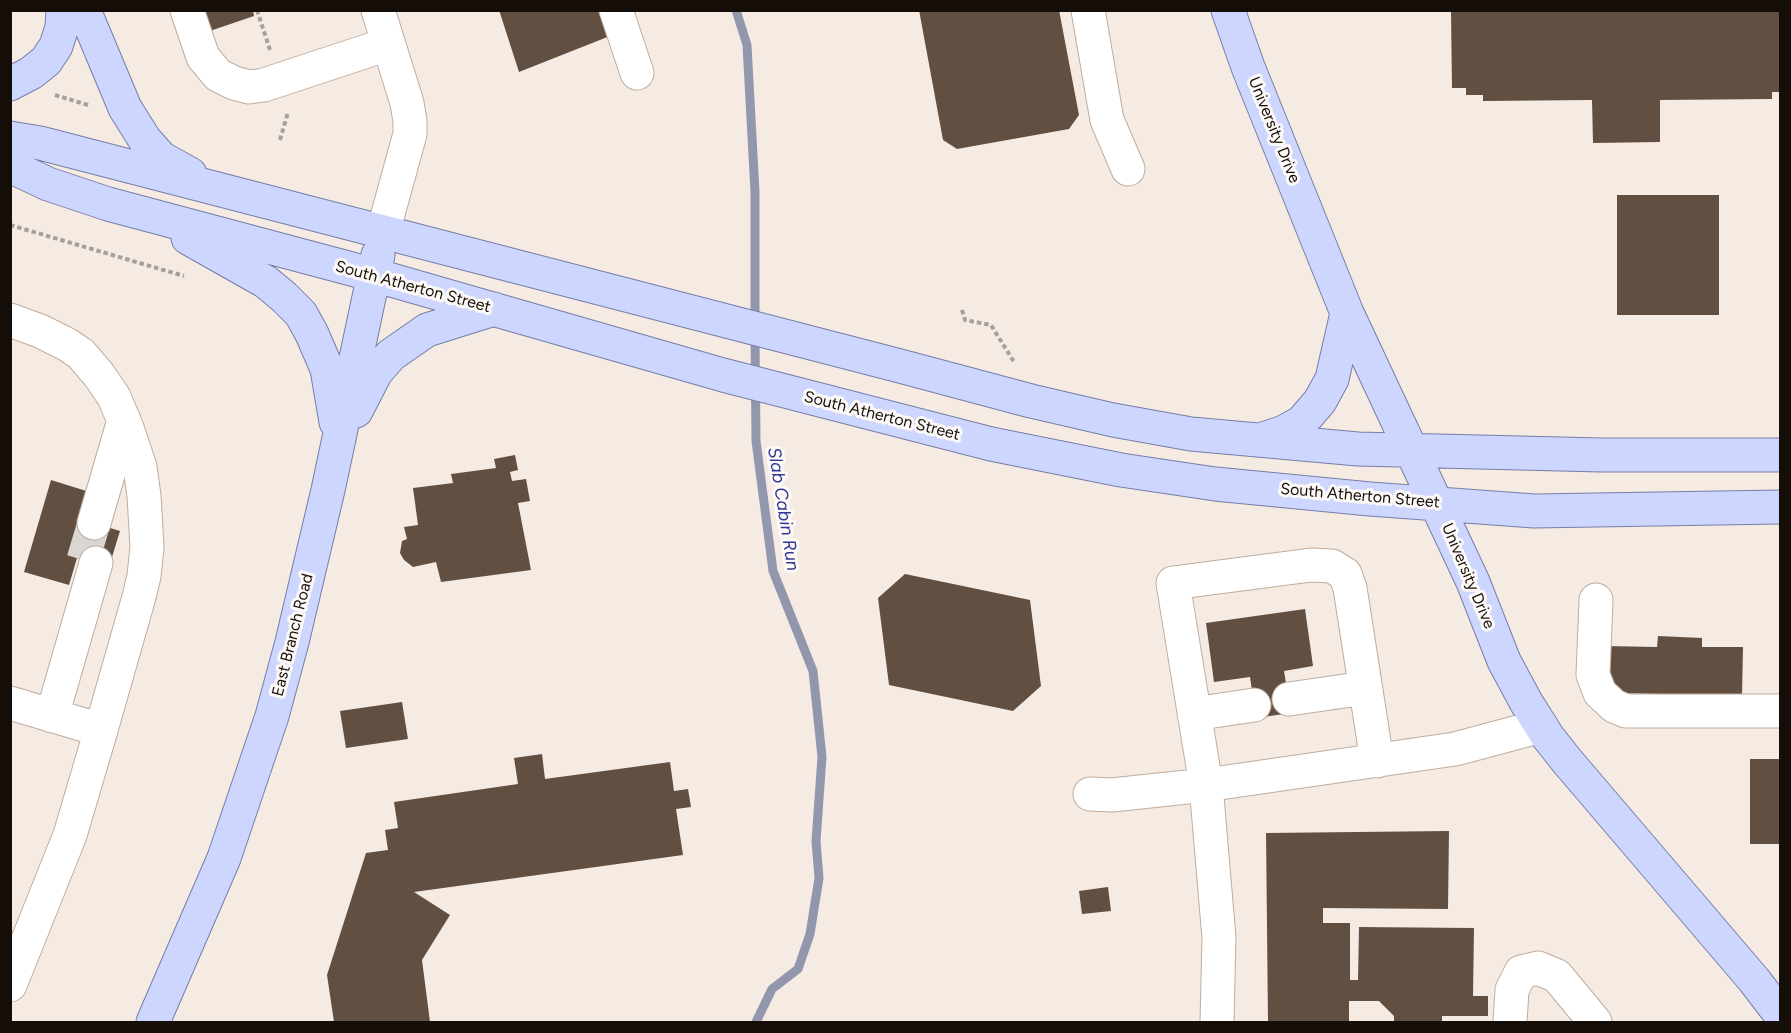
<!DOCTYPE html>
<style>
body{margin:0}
#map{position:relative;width:1791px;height:1033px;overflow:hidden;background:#fdf9f6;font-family:Figtree,sans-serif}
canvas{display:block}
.frame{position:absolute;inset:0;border:12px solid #150e08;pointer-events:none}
</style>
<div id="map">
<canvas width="1791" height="1033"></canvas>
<div class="frame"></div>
</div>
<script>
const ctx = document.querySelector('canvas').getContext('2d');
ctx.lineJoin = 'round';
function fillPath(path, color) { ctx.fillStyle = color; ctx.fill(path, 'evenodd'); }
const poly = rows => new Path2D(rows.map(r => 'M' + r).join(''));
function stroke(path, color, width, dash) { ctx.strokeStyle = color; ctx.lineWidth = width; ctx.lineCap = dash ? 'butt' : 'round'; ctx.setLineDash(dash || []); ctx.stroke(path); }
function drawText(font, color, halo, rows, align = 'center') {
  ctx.font = font + ' Figtree,sans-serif'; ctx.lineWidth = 6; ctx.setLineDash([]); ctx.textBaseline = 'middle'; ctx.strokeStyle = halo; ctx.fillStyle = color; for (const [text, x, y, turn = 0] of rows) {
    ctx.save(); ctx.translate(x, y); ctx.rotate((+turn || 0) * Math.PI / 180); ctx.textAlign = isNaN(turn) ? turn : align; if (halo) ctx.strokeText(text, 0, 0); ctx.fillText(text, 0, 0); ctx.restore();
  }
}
const built = poly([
 [10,11,1780,11,1780,1019,1774,1022,11,1022]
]);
const stream = poly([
 [736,10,747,45,755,192,755,321],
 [755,335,756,441,773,571,813,671,822,757,816,841,819,878,810,934,798,969,772,989,756,1022]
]);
const building = poly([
 [200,10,253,10,254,16,207,32],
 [499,10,607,10,615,34,519,72],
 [919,10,1059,10,1079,115,1069,129,957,149,943,140],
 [1465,10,1780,10,1780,92,1772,92,1772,99,1660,100,1660,142,1593,143,1592,100,1483,101,1483,95,1466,95,1466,88,1452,88,1451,12,1465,12],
 [1617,195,1719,195,1719,315,1617,315],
 [515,455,518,470,510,472,512,481,526,479,530,501,518,503,531,570,441,582,436,562,413,567,404,560,400,553,402,541,407,539,404,527,418,525,413,488,453,483,451,474,496,468,494,459],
 [51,480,96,494,94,523,120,531,109,567,77,558,69,585,24,572],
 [905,574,1030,600,1041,686,1013,711,889,685,878,598],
 [1305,609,1313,666,1284,671,1291,713,1256,718,1250,677,1214,682,1206,623],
 [1658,636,1702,638,1702,647,1743,647,1742,696,1617,693,1604,677,1605,646,1657,647],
 [402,702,408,739,346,748,340,711],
 [542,754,545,779,670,762,674,791,688,789,691,807,676,809,683,855,414,892,450,915,422,960,430,1022,334,1022,327,975,366,853,388,850,385,830,398,828,394,802,518,784,514,758],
 [1750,759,1780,759,1780,844,1750,844],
 [1449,831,1448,909,1323,908,1323,923,1350,923,1350,980,1358,980,1359,927,1474,928,1473,996,1488,996,1488,1016,1442,1016,1442,1022,1394,1022,1394,1016,1379,1001,1349,1001,1349,1022,1268,1022,1266,833],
 [1108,887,1111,911,1082,914,1079,891]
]);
const minorTunnel = poly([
 [83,560,94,523]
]);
const path = poly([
 [257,10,270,50],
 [55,95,88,105],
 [280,140,288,112],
 [10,225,184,276],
 [962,310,965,320,991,325,1014,362]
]);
const minor = poly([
 [187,10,203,57,218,75,234,83,249,87,264,85,388,44],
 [378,10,407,103,410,121,410,134,383,232],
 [616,10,637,73],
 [1088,10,1107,120,1128,169],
 [10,320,40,331,68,345,81,354,99,375,114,397,127,428,140,467,144,496,147,547,144,576,139,597,101,730,10,703],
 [94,523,124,420],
 [1596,600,1593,675,1600,693,1614,706,1626,711,1780,711],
 [1289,699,1365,688],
 [1194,714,1254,705],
 [52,716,96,563],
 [1090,794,1112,795,1206,785,1455,749,1541,726],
 [10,985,70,835,101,730],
 [1217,1022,1219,938,1206,785,1173,583,1311,565,1332,566,1345,574,1350,588,1377,761],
 [1510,1022,1512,990,1521,972,1538,968,1557,976,1595,1022]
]);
const major = poly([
 [84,10,125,108,145,140,161,158,190,174],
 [1228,10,1248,67,1347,313,1473,582,1504,661,1526,702,1548,737,1567,761,1754,980,1780,1014],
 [10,84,31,73,46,61,56,46,62,27,63,10],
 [10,138,40,143,900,366,1031,401,1113,420,1191,434,1358,449,1601,455,1780,455],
 [10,166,48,184,108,204,374,275,723,375,991,444,1121,470,1215,484,1370,499,1534,511,1780,507],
 [188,238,266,282,284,297,301,314,312,334,327,369,336,422],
 [356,411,376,372,391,355,427,330,494,309],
 [1263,439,1284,432,1302,422,1320,401,1332,379,1347,313],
 [153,1022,224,858,272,716,292,642,328,490,378,255]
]);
const streetNames = [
 ["University Drive",1274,130,68],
 ["South Atherton Street",413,287,15],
 ["South Atherton Street",882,416,14],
 ["South Atherton Street",1360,496,5],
 ["University Drive",1468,576,67],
 ["East Branch Road",293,635,-76]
];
const waterNames = [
 ["Slab Cabin Run",783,509,81]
];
fillPath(built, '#f6ebe3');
stroke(stream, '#9397ae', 9);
fillPath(building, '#614f41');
stroke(minorTunnel, '#dad6d2', 33, [33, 16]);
stroke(minor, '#c0ac9c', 35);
stroke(major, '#767ea7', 35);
stroke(path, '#a5a09c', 4, [4.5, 3]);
stroke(minor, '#fff', 33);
stroke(major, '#cdd6fe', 33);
drawText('16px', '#150e08', '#fdf9f6', streetNames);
drawText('italic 18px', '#313997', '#fdf9f6', waterNames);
</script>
